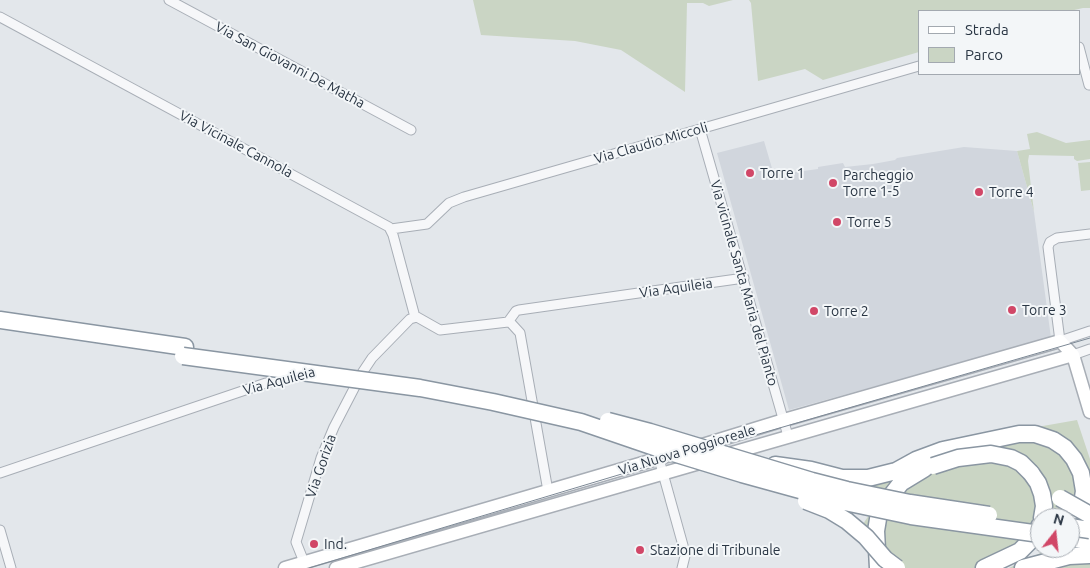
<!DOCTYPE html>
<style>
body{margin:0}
#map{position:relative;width:1090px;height:568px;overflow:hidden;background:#e3e7eb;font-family:Ubuntu,sans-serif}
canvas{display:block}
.legend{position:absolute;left:918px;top:10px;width:162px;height:65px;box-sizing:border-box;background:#f3f6f8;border:1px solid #a3a9b0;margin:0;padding:6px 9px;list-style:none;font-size:15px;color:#2a3644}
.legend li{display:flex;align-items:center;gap:10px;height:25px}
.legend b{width:25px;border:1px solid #a3a9b0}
.north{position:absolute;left:1030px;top:508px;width:50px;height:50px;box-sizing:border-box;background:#f3f6f8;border:1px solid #a3a9b0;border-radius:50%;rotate:16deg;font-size:14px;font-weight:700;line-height:20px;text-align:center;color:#2a3644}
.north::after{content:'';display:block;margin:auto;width:18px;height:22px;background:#d14767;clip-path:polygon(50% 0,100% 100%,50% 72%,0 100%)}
</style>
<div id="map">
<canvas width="1090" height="568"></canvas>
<ul class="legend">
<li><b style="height:6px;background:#fff"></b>Strada</li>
<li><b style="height:14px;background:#cad5c4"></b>Parco</li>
</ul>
<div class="north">N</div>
</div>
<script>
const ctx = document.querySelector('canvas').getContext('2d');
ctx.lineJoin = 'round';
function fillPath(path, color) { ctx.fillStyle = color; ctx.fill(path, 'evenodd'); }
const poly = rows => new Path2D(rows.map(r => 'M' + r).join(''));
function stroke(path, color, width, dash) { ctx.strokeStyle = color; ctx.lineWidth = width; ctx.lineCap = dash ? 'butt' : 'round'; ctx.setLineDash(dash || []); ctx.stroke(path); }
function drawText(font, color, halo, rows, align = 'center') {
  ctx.font = font + ' Ubuntu,sans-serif'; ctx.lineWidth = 4; ctx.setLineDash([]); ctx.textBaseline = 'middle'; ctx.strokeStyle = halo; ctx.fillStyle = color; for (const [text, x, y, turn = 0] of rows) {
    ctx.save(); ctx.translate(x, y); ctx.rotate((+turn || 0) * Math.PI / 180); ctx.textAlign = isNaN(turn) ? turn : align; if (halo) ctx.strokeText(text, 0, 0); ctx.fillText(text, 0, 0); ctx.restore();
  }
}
const built = poly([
 [764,141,774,175,818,169,818,167,843,163,845,167,873,164,895,160,897,158,964,147,1017,151,1034,212,1051,338,789,410,717,153]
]);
const green = poly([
 [473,0,733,0,709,6,703,3,687,3,685,92,621,50,575,41,481,35],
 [749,0,1090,0,1090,8,1083,8,1070,11,919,11,919,52,823,80,805,69,758,81,751,3],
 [1037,132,1066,143,1090,140,1090,159,1077,161,1074,159,1074,156,1029,155,1028,161,1034,212,1017,151,1030,149,1027,134],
 [1090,162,1090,190,1081,191,1078,163],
 [1077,420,1090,459,1090,568,1040,568,1055,554,1014,568,1009,568,1051,548,1070,548,1070,535,1088,502,1060,450,1080,488,1070,518,1040,518,1040,545,990,568,882,568,882,518,920,467,870,531,863,524,869,515,858,475,1020,430]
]);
const street = poly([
 [169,0,411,130],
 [0,17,389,227,393,235,415,317],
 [1079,47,1089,85],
 [700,129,788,436],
 [391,229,427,224,449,203,464,197,919,66],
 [1090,234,1057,238,1050,242,1048,247,1060,341,1090,331],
 [509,321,520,333,548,491],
 [1073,355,1090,349],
 [659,459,684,549,685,556,682,568],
 [0,473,266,383,295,376],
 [0,530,11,568],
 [304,562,296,542,321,458,334,427,362,373,372,358,410,319,417,317,440,330,508,322,516,311,519,310,744,278]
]);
const secondary = poly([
 [696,447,784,420,1060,341,1073,355,1090,412],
 [725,455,1073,355],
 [285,568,677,453],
 [336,568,703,462]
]);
const highway = poly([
 [0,320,185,347],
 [775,465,811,470,842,478,868,478,896,471,916,460,943,450,1019,434,1035,434,1053,440,1065,448,1074,459,1081,473,1084,491,1082,504,1078,516,1070,528],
 [1031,473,1038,483,1042,494,1044,506,1042,518],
 [1070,538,1090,541],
 [878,568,876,531,879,513,883,506,901,483,924,469],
 [984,568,1020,551,1033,538,1040,525],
 [1023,568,1069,556,1090,555]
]);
const tram = poly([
 [309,568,645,467,1090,338]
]);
const highwayBridge = poly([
 [183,356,420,388,493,402,581,422,657,448,742,474,840,501,911,516,1040,534],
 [608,421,650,432,812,481,847,490,910,503,989,515],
 [933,466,958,458,991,454,1011,458,1021,463,1031,473],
 [1060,498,1090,515],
 [806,501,829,510,847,521,866,537,885,559,897,568],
 [1070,527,1090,530]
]);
const markers = [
 [750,173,5,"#d14767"],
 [833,183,5,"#d14767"],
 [979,192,5,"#d14767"],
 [837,222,5,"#d14767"],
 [1012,310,5,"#d14767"],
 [814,311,5,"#d14767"],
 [314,544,5,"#d14767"],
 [640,550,5,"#d14767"]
];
const streetNames = [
 ["Via San Giovanni De Matha",290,65,28],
 ["Via Claudio Miccoli",651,143,-16],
 ["Via Vicinale Cannola",236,144,28],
 ["Via vicinale Santa Maria del Pianto",744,283,74],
 ["Via Aquileia",676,288,-8],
 ["Via Aquileia",279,381,-15],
 ["Via Nuova Poggioreale",687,450,-17],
 ["Via Gorizia",321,466,-71]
];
const poiNames = [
 ["Torre 1",760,173],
 ["Parcheggio",843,175],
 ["Torre 1-5",843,191],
 ["Torre 4",989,192],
 ["Torre 5",847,222],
 ["Torre 3",1022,310],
 ["Torre 2",824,311],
 ["Ind.",324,544],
 ["Stazione di Tribunale",650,550]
];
fillPath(built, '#d1d6dd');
fillPath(green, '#cad5c4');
stroke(street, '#a8aeb6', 11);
stroke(secondary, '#a8aeb6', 15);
stroke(highway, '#8a96a2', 19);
stroke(street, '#f6f7f9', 9);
stroke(secondary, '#fff', 12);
stroke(highway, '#fff', 16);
stroke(tram, '#7c8895', 1);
stroke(highwayBridge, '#8a96a2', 19, []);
stroke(highwayBridge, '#fff', 16);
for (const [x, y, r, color] of markers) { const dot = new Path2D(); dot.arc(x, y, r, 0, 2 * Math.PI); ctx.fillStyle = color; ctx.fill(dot); stroke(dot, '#f3f6f8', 2); }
drawText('14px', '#2a3644', '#f3f6f8', streetNames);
drawText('14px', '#2a3644', '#f3f6f8', poiNames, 'left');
</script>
